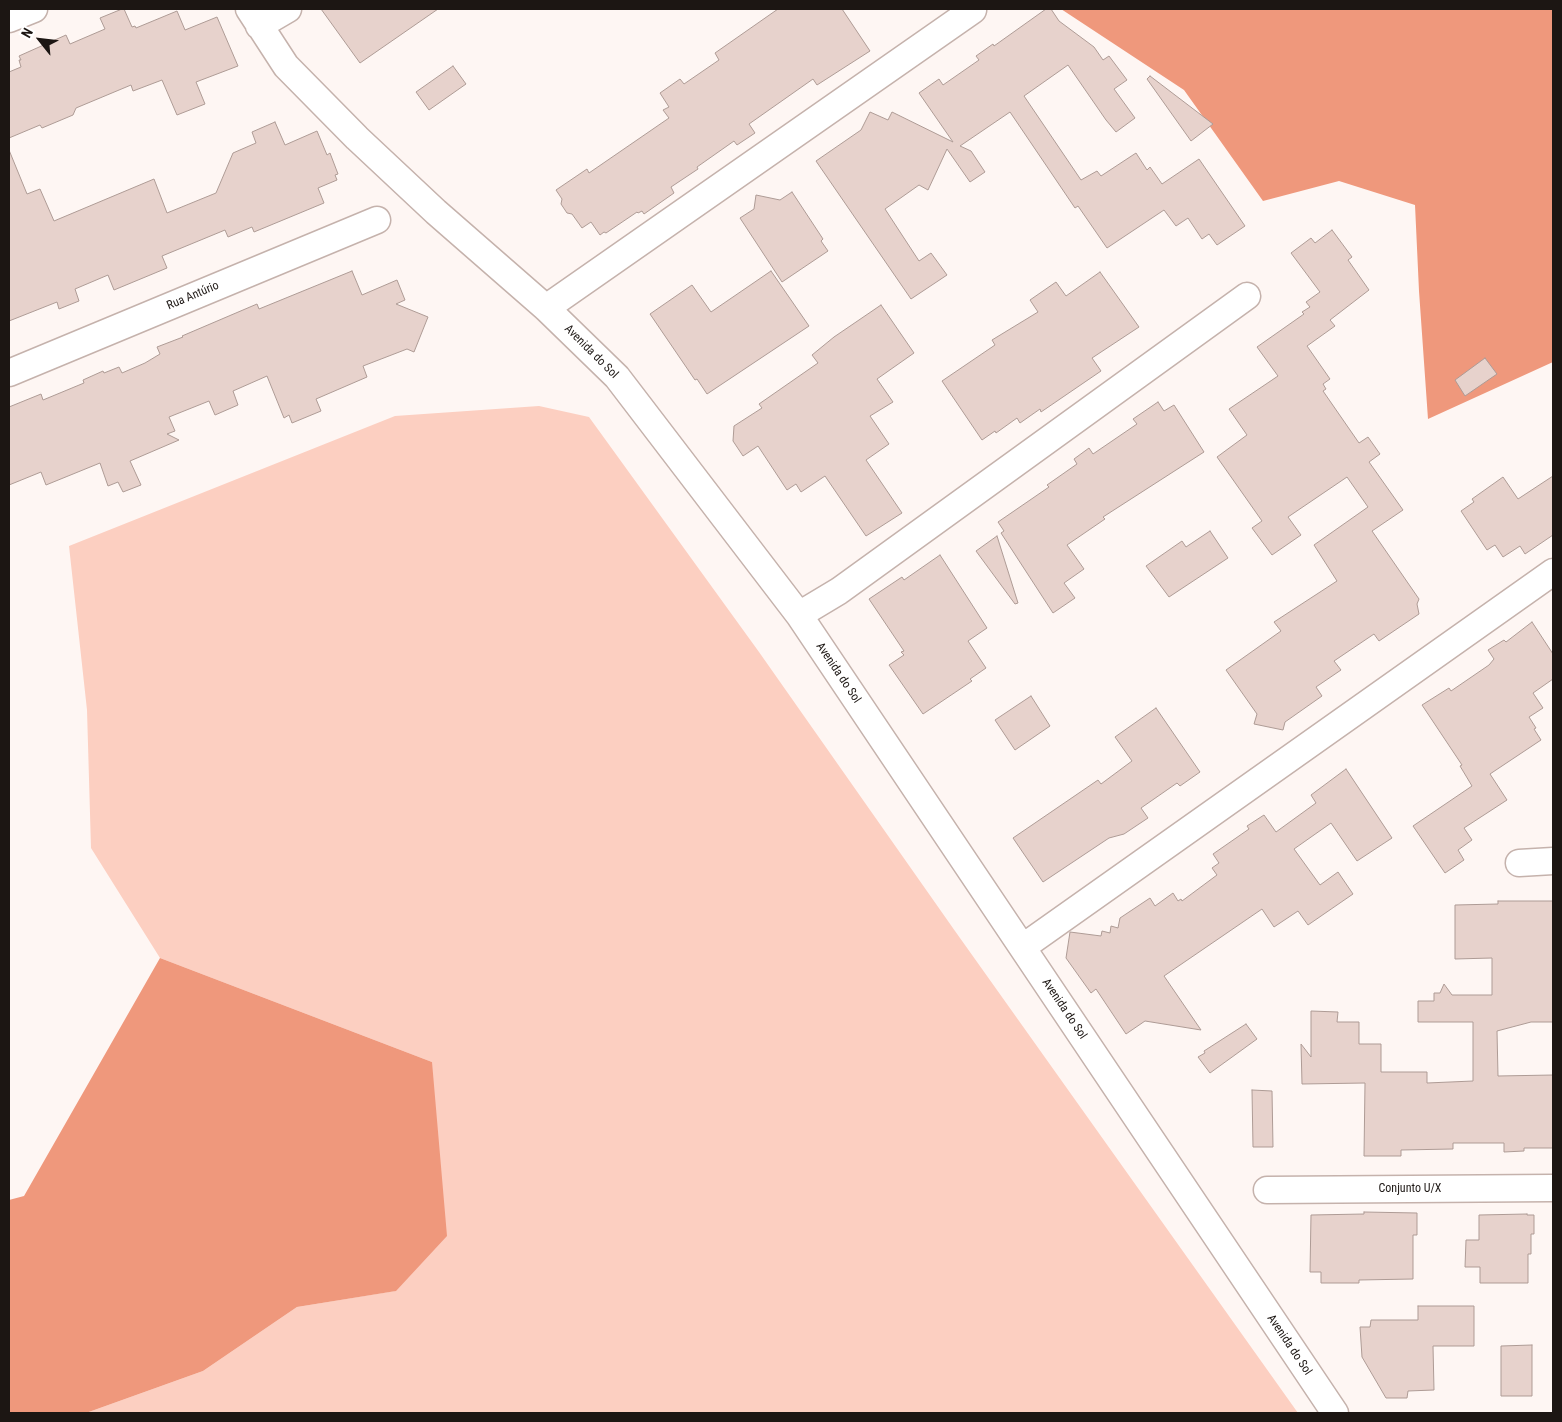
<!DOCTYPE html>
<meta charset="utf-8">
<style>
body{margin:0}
#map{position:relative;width:1562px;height:1422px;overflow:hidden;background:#fef6f3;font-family:"Roboto Condensed",sans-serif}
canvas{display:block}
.frame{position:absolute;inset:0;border:10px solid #1c1613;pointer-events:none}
.north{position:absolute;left:15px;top:15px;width:50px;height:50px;-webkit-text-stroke:4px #fff;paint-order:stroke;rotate:299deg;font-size:14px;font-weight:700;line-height:20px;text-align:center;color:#1c1613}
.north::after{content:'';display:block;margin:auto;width:18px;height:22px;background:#1c1613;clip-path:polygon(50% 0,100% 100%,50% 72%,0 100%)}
</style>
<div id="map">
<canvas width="1562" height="1422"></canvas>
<div class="frame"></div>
<div class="north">N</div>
</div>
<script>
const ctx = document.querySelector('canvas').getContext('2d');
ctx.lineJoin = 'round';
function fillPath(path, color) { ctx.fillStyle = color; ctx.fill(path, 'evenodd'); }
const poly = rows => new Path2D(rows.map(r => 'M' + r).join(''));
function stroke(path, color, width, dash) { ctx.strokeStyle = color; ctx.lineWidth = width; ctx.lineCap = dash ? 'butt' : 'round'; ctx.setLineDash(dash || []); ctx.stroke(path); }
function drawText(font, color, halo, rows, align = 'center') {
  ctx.font = font + ' "Roboto Condensed",sans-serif'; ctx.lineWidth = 4; ctx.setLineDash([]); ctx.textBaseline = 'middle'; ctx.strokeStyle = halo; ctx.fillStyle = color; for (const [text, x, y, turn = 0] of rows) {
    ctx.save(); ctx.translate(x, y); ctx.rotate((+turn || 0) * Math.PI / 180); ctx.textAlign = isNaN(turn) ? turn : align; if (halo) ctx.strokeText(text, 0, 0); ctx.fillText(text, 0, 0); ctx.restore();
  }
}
const green = poly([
 [539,406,589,417,759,652,955,931,1298,1413,86,1413,203,1371,297,1307,395,1291,432,1062,160,958,91,848,87,710,69,546,395,416]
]);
const forest = poly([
 [1061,9,1553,9,1553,362,1428,419,1419,291,1415,205,1339,181,1263,201,1184,90],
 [160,958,432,1062,447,1236,396,1291,297,1307,203,1371,86,1413,9,1413,9,1200,24,1196]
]);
const building = poly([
 [122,9,124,9,132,27,135,26,136,28,177,11,185,30,217,17,238,66,196,82,205,104,177,115,162,80,133,91,131,85,76,108,73,115,42,128,40,125,9,138,9,72,21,67,19,60,21,60,19,56,66,35,70,44,105,29,100,18,122,9],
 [321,9,438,9,360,63,321,9],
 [778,9,842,9,870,51,817,85,813,79,749,124,755,133,737,145,734,141,697,167,698,169,671,187,674,193,644,214,642,211,638,213,637,212,606,233,604,232,600,235,591,222,582,228,572,214,567,213,561,204,562,199,556,190,587,169,589,173,669,118,663,110,669,107,660,93,680,79,684,84,719,60,715,53,778,9],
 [1046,9,1051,9,1059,21,1094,47,1103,60,1109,56,1127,80,1114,89,1135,118,1116,132,1106,120,1068,65,1024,96,1081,180,1097,171,1101,176,1136,153,1147,170,1150,167,1162,184,1199,159,1245,226,1217,245,1209,234,1202,239,1188,218,1176,226,1164,210,1107,248,1078,206,1075,208,1010,112,960,146,971,151,985,172,970,182,947,149,928,190,919,185,885,209,919,261,931,253,947,275,911,299,816,161,861,130,870,112,888,120,892,112,953,142,919,93,939,79,943,85,979,60,976,56,993,44,994,46,1046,9],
 [453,66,466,84,429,110,416,92,453,66],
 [1150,76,1213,124,1191,141,1147,79,1150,76],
 [275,122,285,145,317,131,327,155,330,153,338,174,335,175,337,180,318,188,324,203,254,232,252,227,228,237,225,230,162,256,167,268,114,290,108,275,75,289,79,301,59,309,57,302,9,321,9,150,27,194,40,189,54,221,154,179,167,213,216,193,233,153,256,143,252,132,275,122],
 [792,192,823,239,821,241,828,251,782,282,740,218,754,209,756,195,780,200,792,192],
 [1332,230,1352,257,1348,260,1369,290,1330,320,1335,326,1307,346,1330,379,1323,384,1326,389,1323,391,1359,443,1368,437,1380,454,1369,462,1403,510,1372,531,1419,599,1417,604,1419,614,1379,641,1374,634,1334,661,1341,670,1316,687,1322,696,1285,722,1283,730,1254,724,1257,714,1226,670,1281,631,1274,622,1337,581,1314,545,1368,507,1347,477,1288,517,1301,535,1272,555,1252,528,1262,521,1217,457,1247,435,1229,409,1278,376,1257,347,1304,314,1302,312,1310,307,1306,302,1320,292,1291,253,1311,238,1315,243,1332,230],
 [352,271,362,295,397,280,405,300,396,304,428,317,414,352,407,349,363,366,367,377,316,399,321,411,292,423,289,415,284,418,267,376,233,391,238,405,215,415,209,401,169,417,175,431,167,434,179,440,130,461,141,485,123,492,118,482,108,486,100,463,46,485,41,472,9,485,9,407,41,394,43,400,84,383,83,380,103,371,104,373,119,367,122,373,145,363,160,354,157,347,183,337,182,336,257,304,259,309,352,271],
 [771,271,809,326,707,394,697,379,695,380,650,314,692,285,711,312,771,271],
 [1100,272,1139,327,1092,358,1101,371,1041,412,1040,409,1020,423,1017,418,996,433,995,431,982,440,942,381,995,345,992,340,1038,312,1030,300,1056,282,1066,296,1100,272],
 [881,305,914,353,877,379,893,402,870,416,889,444,866,460,902,513,866,536,825,476,801,492,796,484,787,490,758,446,743,456,733,441,734,426,762,408,759,404,818,363,812,355,834,337,881,305],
 [1485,358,1497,374,1465,396,1455,380,1485,358],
 [1158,402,1164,411,1174,405,1204,452,1103,517,1105,519,1067,545,1084,569,1064,583,1075,598,1053,613,1001,533,1004,531,998,522,1049,487,1047,485,1077,464,1074,459,1089,448,1093,454,1137,424,1133,419,1158,402],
 [1553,476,1553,535,1525,554,1520,546,1503,557,1495,545,1487,550,1461,511,1474,502,1472,499,1503,477,1518,499,1553,476],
 [1210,531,1228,558,1169,597,1146,566,1182,541,1186,547,1210,531],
 [997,536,1018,603,1015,604,976,551,997,536],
 [940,555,987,628,968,641,986,668,970,679,972,681,923,714,889,665,904,655,901,652,904,651,869,599,902,577,904,580,940,555],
 [1532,622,1553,654,1553,679,1533,693,1543,708,1529,717,1536,728,1534,729,1541,740,1490,774,1507,800,1464,828,1472,840,1458,850,1464,860,1445,873,1413,826,1472,786,1460,766,1462,765,1422,705,1449,688,1451,691,1489,665,1494,659,1488,650,1504,640,1506,642,1532,622],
 [1031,696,1050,726,1015,750,995,720,1031,696],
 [1156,708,1200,772,1180,786,1177,783,1141,808,1148,818,1124,834,1109,838,1043,882,1013,838,1098,780,1101,784,1132,761,1115,737,1156,708],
 [1346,769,1392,838,1357,861,1331,823,1294,849,1320,885,1338,872,1353,894,1308,925,1298,911,1274,927,1262,909,1164,976,1201,1030,1145,1021,1126,1034,1096,989,1091,993,1066,958,1070,932,1101,936,1102,931,1110,933,1111,926,1118,928,1120,918,1150,898,1155,906,1173,893,1178,901,1181,899,1182,901,1217,875,1212,868,1219,863,1213,854,1249,829,1247,826,1264,815,1276,832,1316,803,1311,795,1346,769],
 [1498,901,1553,901,1553,1022,1531,1022,1497,1031,1498,1076,1553,1075,1553,1148,1524,1148,1524,1151,1504,1152,1504,1143,1453,1143,1453,1149,1401,1150,1401,1156,1364,1156,1365,1083,1302,1084,1301,1044,1311,1057,1311,1011,1338,1012,1337,1022,1359,1022,1359,1044,1381,1044,1381,1072,1427,1072,1427,1083,1473,1081,1473,1022,1418,1022,1418,1001,1434,1001,1434,993,1440,993,1444,984,1452,995,1492,995,1492,958,1455,959,1455,905,1498,904,1498,901],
 [1246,1024,1257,1039,1210,1073,1198,1057,1205,1053,1204,1051,1246,1024],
 [1252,1090,1272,1091,1273,1147,1253,1147,1252,1090],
 [1364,1212,1417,1213,1417,1235,1413,1235,1413,1279,1359,1280,1359,1283,1321,1283,1321,1272,1310,1272,1311,1215,1364,1214,1364,1212],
 [1527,1214,1527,1215,1534,1215,1534,1234,1531,1234,1531,1254,1528,1254,1528,1283,1480,1283,1480,1267,1465,1267,1466,1240,1479,1240,1479,1215,1527,1214],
 [1418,1306,1474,1306,1474,1346,1433,1346,1434,1390,1408,1391,1407,1398,1386,1398,1362,1357,1360,1327,1370,1327,1371,1320,1418,1320,1418,1306],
 [1532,1345,1532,1396,1501,1396,1501,1346,1532,1345]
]);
const minor = poly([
 [249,9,286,66,357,138,436,212,546,308,617,377,799,615,1335,1413],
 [9,19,34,9],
 [259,26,288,9],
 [546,308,973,10],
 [9,373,377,220],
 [799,615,839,591,1247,296],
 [1519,863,1553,861],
 [1023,947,1553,572],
 [1267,1190,1553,1188]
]);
const streetNames = [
 ["Rua Antúrio",193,296,-23],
 ["Avenida do Sol",591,352,45],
 ["Avenida do Sol",838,673,56],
 ["Avenida do Sol",1064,1009,56],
 ["Conjunto U/X",1410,1189],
 ["Avenida do Sol",1289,1345,56]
];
fillPath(green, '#fccfc1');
fillPath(forest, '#ef987c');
fillPath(building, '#e7d2cc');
stroke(building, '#ae9b95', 1);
stroke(minor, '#c5b2ac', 29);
stroke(minor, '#fff', 26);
drawText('12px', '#1c1613', '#fff', streetNames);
</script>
